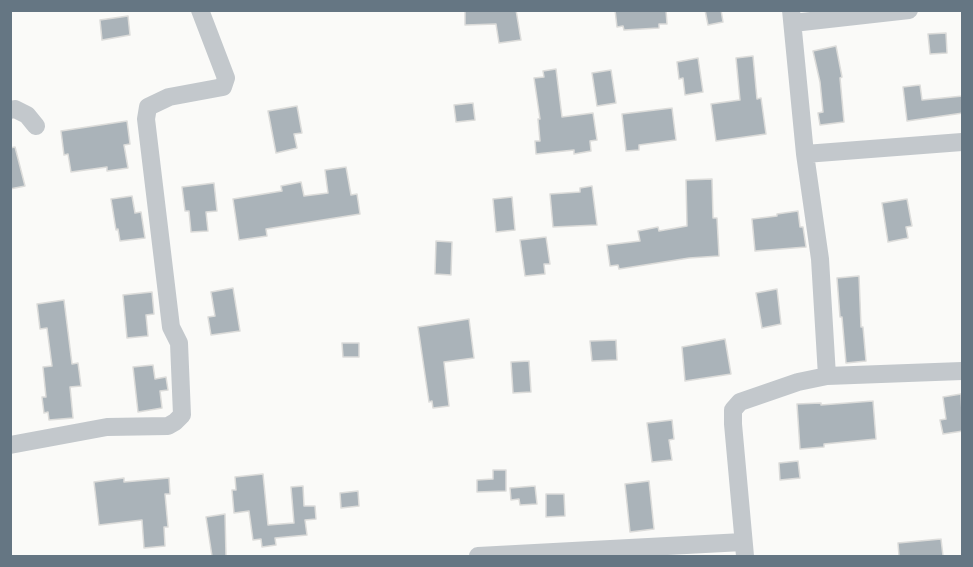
<!DOCTYPE html>
<style>
body{margin:0}
#map{position:relative;width:973px;height:567px;overflow:hidden;background:#fafaf8;font-family:"IBM Plex Sans",sans-serif}
canvas{display:block}
.frame{position:absolute;inset:0;border:12px solid #657683;pointer-events:none}
</style>
<div id="map">
<canvas width="973" height="567"></canvas>
<div class="frame"></div>
</div>
<script>
const ctx = document.querySelector('canvas').getContext('2d');
ctx.lineJoin = 'round';
function fillPath(path, color) { ctx.fillStyle = color; ctx.fill(path, 'evenodd'); }
const poly = rows => new Path2D(rows.map(r => 'M' + r).join(''));
function stroke(path, color, width, dash) { ctx.strokeStyle = color; ctx.lineWidth = width; ctx.lineCap = dash ? 'butt' : 'round'; ctx.setLineDash(dash || []); ctx.stroke(path); }
const building = poly([
 [465,10,516,10,521,40,499,43,496,24,465,25,465,10],
 [615,10,666,10,667,24,659,24,659,28,624,30,623,26,617,27,615,10],
 [705,10,721,10,723,22,708,25,705,10],
 [128,16,130,35,102,40,100,20,128,16],
 [946,33,947,53,930,54,928,34,946,33],
 [836,46,842,77,840,78,844,122,820,125,818,113,823,112,820,82,813,51,836,46],
 [753,56,757,99,761,98,766,134,716,141,711,104,740,100,736,58,753,56],
 [698,58,703,92,685,95,683,78,679,79,677,62,698,58],
 [556,69,562,117,593,113,597,140,590,141,591,151,574,154,574,150,536,154,535,141,540,141,538,119,540,119,534,78,544,77,543,71,556,69],
 [611,70,616,103,597,106,592,73,611,70],
 [920,85,922,100,963,96,963,113,907,121,903,87,920,85],
 [473,103,475,120,456,122,454,105,473,103],
 [297,106,302,133,294,134,297,148,276,153,268,111,297,106],
 [672,108,676,140,639,145,639,150,626,151,622,114,672,108],
 [127,121,130,144,124,145,128,168,107,171,107,167,71,172,68,154,64,155,61,131,127,121],
 [15,147,25,186,10,189,10,148,15,147],
 [346,167,351,195,357,194,360,214,266,229,267,236,239,240,233,199,282,191,281,186,301,182,304,196,328,193,325,170,346,167],
 [712,179,713,218,717,218,719,256,689,258,619,269,618,265,610,266,607,245,640,241,638,231,658,227,659,231,687,226,686,180,712,179],
 [214,183,217,211,206,212,208,231,191,232,189,211,185,211,182,187,214,183],
 [592,186,597,225,553,227,550,194,580,192,580,188,592,186],
 [132,196,135,213,141,212,145,238,120,241,118,229,116,230,111,199,132,196],
 [512,197,515,230,496,232,493,199,512,197],
 [907,199,912,226,906,227,908,238,888,242,882,203,907,199],
 [798,211,800,227,803,227,806,247,755,251,752,219,777,216,777,214,798,211],
 [546,237,550,264,544,264,545,274,525,276,520,240,546,237],
 [436,241,452,242,451,275,435,274,436,241],
 [859,276,861,327,863,327,866,361,846,363,842,317,840,317,837,278,859,276],
 [233,288,240,331,211,335,208,317,215,316,211,292,233,288],
 [777,289,781,324,762,328,756,293,777,289],
 [152,292,154,314,146,315,148,336,127,338,123,295,152,292],
 [64,300,72,364,78,363,81,386,70,387,73,418,49,420,48,412,44,413,42,397,46,397,43,367,52,366,47,328,40,329,37,304,64,300],
 [469,319,474,358,444,362,449,406,433,408,432,401,429,402,418,327,469,319],
 [725,339,731,374,685,381,682,347,725,339],
 [616,340,617,360,592,361,590,341,616,340],
 [342,343,359,343,359,357,343,357,342,343],
 [529,361,531,392,513,393,511,362,529,361],
 [153,365,155,379,166,377,168,390,160,391,162,408,138,412,133,367,153,365],
 [961,394,963,431,943,434,940,420,946,419,943,397,961,394],
 [873,401,876,439,824,444,824,447,800,449,797,404,821,403,821,405,873,401],
 [672,420,674,439,669,440,672,460,652,462,647,423,672,420],
 [798,461,800,478,780,480,779,463,798,461],
 [493,470,506,470,506,491,477,492,477,480,493,479,493,470],
 [263,474,268,525,294,523,291,487,303,486,304,506,315,506,316,519,305,520,307,535,275,538,276,545,262,547,261,539,253,540,249,511,234,513,232,490,236,490,235,477,263,474],
 [124,478,124,482,169,478,170,494,165,494,168,527,164,527,165,546,144,548,142,520,99,525,94,482,124,478],
 [649,481,654,529,630,532,625,484,649,481],
 [535,486,537,504,520,505,519,499,511,500,510,488,535,486],
 [358,491,359,506,341,508,340,493,358,491],
 [546,494,564,494,565,516,546,517,546,494],
 [225,514,226,556,212,556,206,517,225,514],
 [941,539,943,556,899,556,898,543,941,539]
]);
const minor = poly([
 [791,10,805,154,820,259,827,376],
 [793,23,909,10],
 [10,110,15,109,27,115,36,126],
 [805,154,962,142],
 [10,445,107,427,168,426,175,422,182,415,179,343,171,327,146,119,148,107,169,97,223,87,226,78,200,10],
 [478,556,743,542],
 [745,556,733,424,733,410,740,402,798,382,827,376,962,371]
]);
fillPath(building, '#aab3b9');
stroke(building, '#dcdcda', 1.5);
stroke(minor, '#c3c8cc', 18);
</script>
